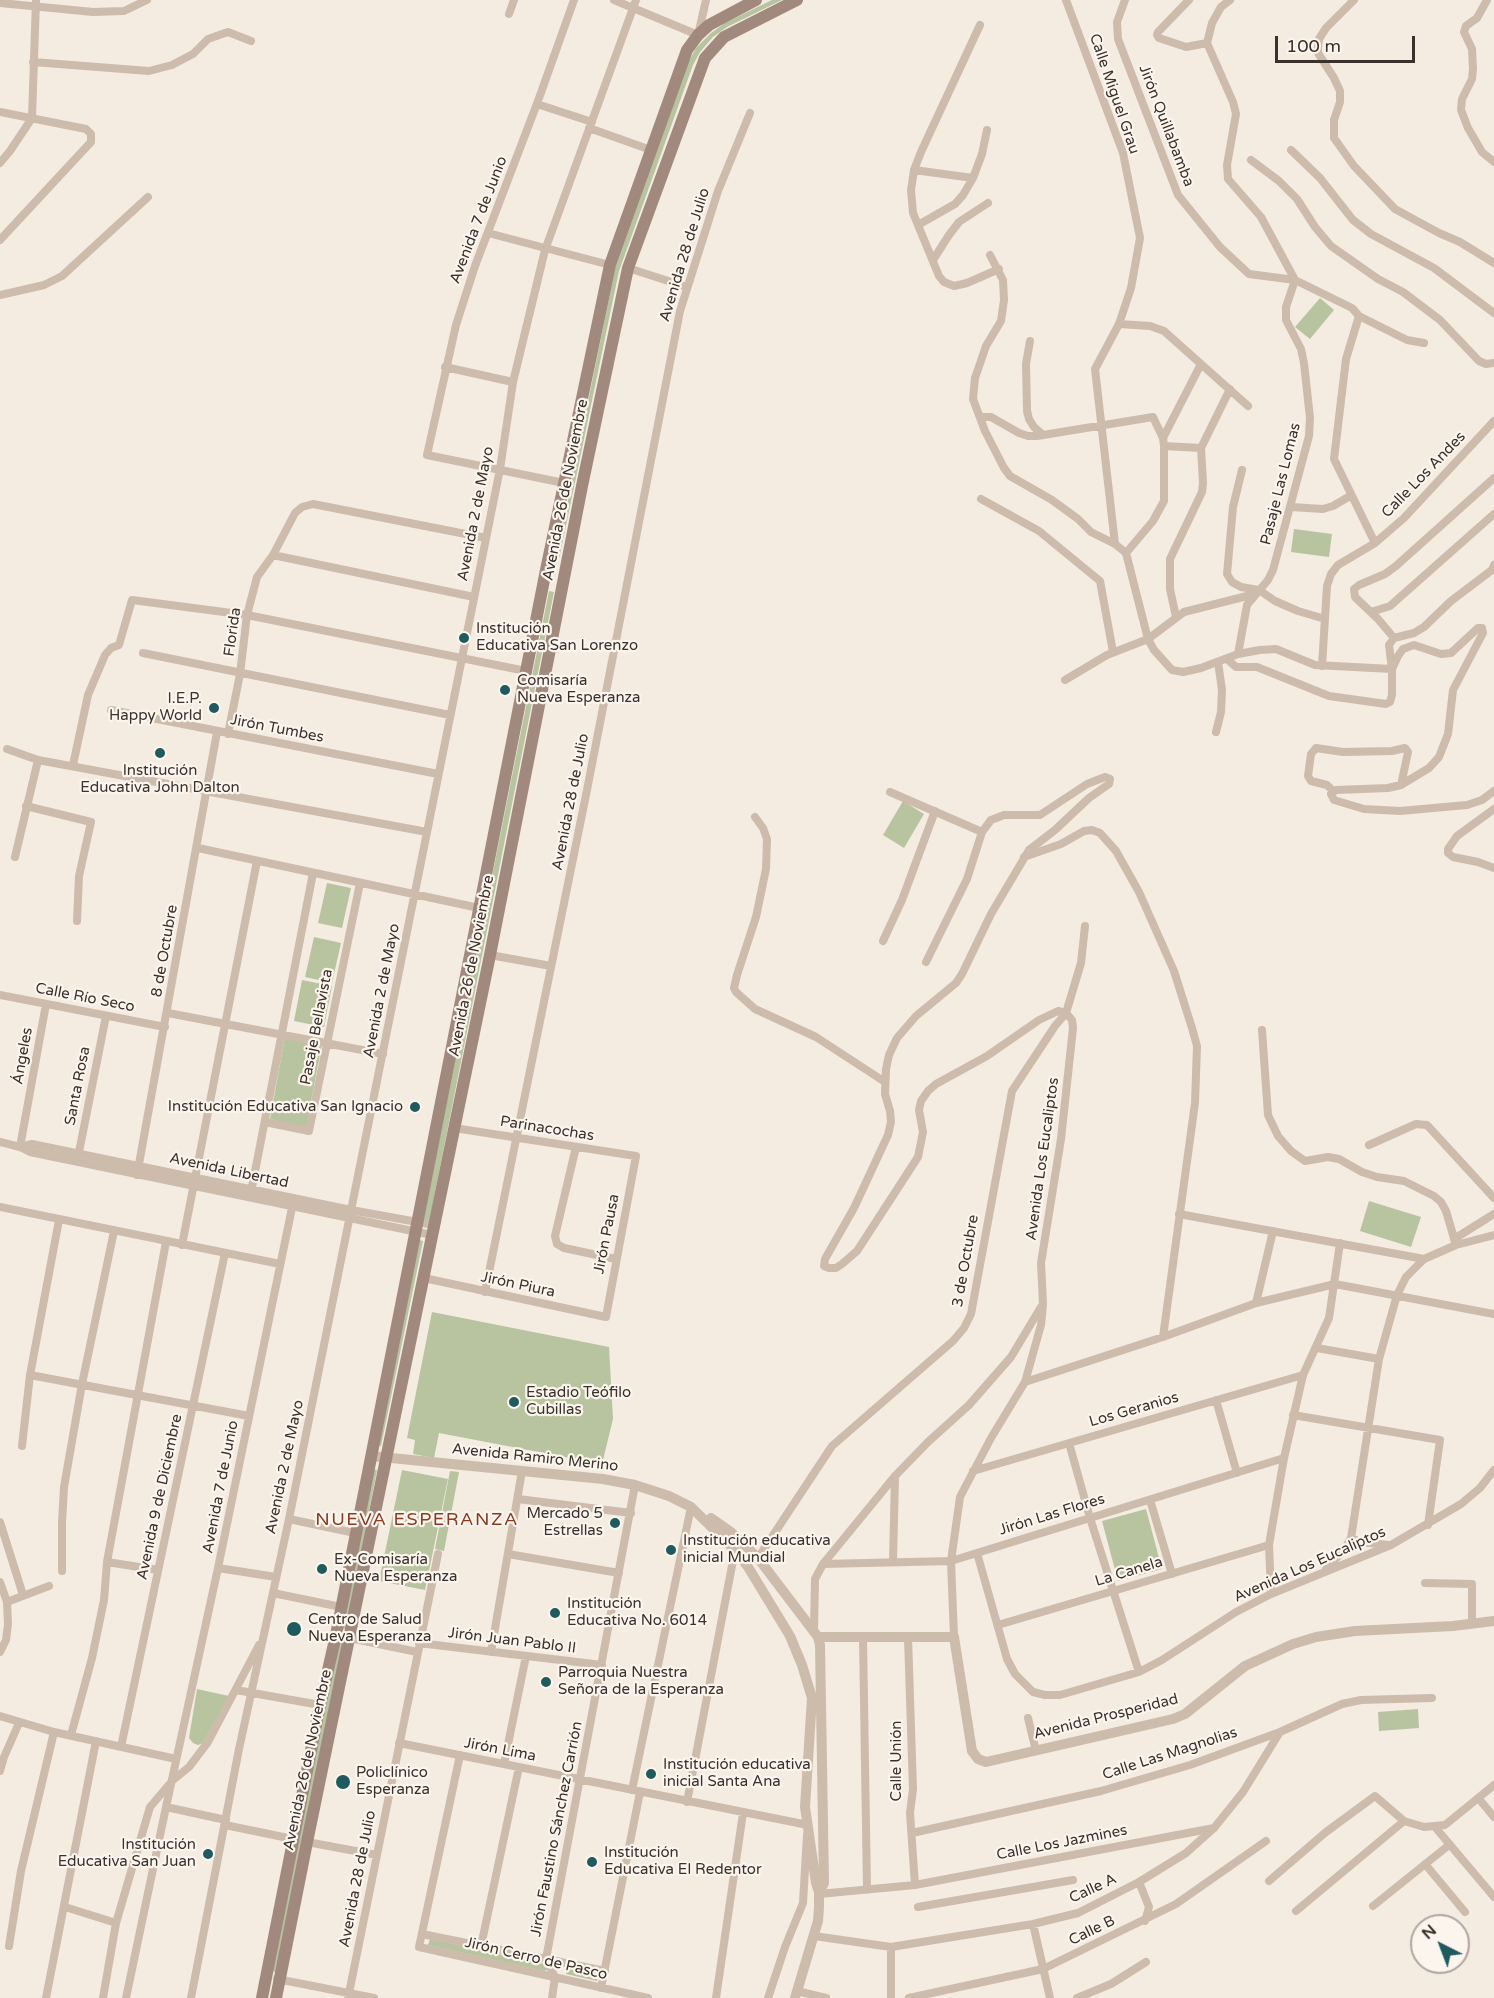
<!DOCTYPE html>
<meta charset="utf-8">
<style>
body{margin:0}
#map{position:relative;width:1494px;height:1998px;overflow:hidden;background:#f4ebe1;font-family:"Varela Round",sans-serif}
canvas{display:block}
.north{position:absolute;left:1410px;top:1914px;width:60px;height:60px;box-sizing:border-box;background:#fbf5ee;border:2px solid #aea6a0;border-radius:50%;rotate:318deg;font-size:16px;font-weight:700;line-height:24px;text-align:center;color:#3b302b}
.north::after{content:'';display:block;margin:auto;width:21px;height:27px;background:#1f5a5e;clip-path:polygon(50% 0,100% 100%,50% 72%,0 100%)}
.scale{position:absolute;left:1275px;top:36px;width:140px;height:27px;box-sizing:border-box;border:3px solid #3b302b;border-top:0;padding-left:8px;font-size:18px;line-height:21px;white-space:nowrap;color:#3b302b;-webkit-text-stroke:4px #fbf5ee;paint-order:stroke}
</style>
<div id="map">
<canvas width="1494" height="1998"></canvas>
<div class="north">N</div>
<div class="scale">100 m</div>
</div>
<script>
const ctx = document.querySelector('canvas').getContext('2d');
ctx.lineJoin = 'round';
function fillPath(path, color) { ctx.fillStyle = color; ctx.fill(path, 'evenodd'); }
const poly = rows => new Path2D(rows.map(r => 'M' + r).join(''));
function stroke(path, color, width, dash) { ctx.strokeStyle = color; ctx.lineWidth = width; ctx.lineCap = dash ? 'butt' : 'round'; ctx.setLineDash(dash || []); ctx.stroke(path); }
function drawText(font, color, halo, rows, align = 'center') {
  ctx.font = font + ' "Varela Round",sans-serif'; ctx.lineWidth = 4.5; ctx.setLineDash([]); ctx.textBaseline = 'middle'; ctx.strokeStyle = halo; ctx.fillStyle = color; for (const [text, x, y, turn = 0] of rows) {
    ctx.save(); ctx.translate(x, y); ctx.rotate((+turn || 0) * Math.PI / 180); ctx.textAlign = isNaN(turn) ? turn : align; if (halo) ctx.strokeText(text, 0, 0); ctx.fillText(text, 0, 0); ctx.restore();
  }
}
const green = poly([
 [772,0,782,0,727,27,713,37,700,52,693,65,619,271,559,559,556,559,615,269,688,63,696,48,711,33,725,23],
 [1320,298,1334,310,1310,339,1295,327],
 [1294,529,1332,534,1329,557,1291,552],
 [549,591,554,592,429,1223,423,1222],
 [903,801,924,814,904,848,883,835],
 [327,883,351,888,342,928,318,923],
 [314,937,341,943,332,983,305,977],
 [302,980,332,986,324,1027,294,1021],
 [285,1037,322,1044,306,1128,270,1119],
 [1369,1201,1421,1217,1411,1247,1360,1231],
 [419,1240,423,1241,381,1446,377,1445],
 [432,1312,609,1347,613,1419,602,1464,439,1433,434,1458,413,1454,415,1440,407,1438],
 [373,1469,377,1470,346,1629,342,1628],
 [402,1470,448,1479,425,1590,379,1581],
 [450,1471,459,1472,444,1551,435,1549],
 [1146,1509,1162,1569,1118,1581,1102,1521],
 [338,1642,343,1643,276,1972,271,1971],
 [197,1689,229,1696,203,1743,198,1745,193,1743,189,1738],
 [1418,1709,1419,1728,1379,1731,1378,1712],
 [430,1939,545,1964,548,1967,547,1970,544,1971,428,1945],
 [567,1968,598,1974,597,1981,566,1974]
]);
const minor = poly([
 [614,0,698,35,706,0],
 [1066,0,1123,153,1140,238,1131,288,1119,324,1095,369,1115,544],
 [1125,0,1117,22,1118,39,1178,195,1220,247,1249,274,1295,280,1352,308,1359,316,1346,359,1334,459,1375,543],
 [1189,0,1158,32,1157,35,1159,38,1186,47,1207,43],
 [1230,0,1221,7,1212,23,1207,43,1233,102,1236,114,1227,165,1228,179,1261,217,1295,280],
 [1354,0,1326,28,1319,39,1318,47,1318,53,1334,78,1340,91,1340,102,1334,120,1334,138,1354,166,1395,209,1439,233,1460,242,1494,263],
 [1487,0,1477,18,1466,26,1464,32,1472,49,1473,69,1472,79,1462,99,1461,110,1468,128,1482,152,1494,162],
 [0,3,93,12,124,11,147,0],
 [509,14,514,0],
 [980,25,921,152,914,170,911,190,913,213,939,276,944,282,954,286,967,283,999,269],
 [33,62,149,71,172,65,193,54,208,39,228,32,251,41],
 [537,104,592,122],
 [0,112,86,129,91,134,91,142,0,240],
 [589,128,651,150],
 [1291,150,1320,178,1353,220,1371,234,1434,268,1494,313],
 [1251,160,1279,181,1297,199,1315,227,1331,246,1378,279,1403,292,1440,320,1479,361,1486,364,1494,363],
 [0,163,10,151,32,118,36,0],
 [914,170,973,178],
 [918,225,955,204,963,195,973,178,982,154,987,130],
 [488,233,610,265],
 [990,255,1003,280,1004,300,1001,321,986,346,975,378,973,399,985,431,1004,468,1010,476,1052,500,1078,519,1091,532,1115,544,1126,553],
 [933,260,949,235,959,222,988,203],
 [628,268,687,287],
 [0,295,44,285,62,276,148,197],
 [1359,316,1407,340,1424,343],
 [1119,324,1150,326,1164,331,1248,406],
 [1030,341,1026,364,1027,411,1029,419,1034,427,1043,435],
 [445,367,513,382],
 [980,417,991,417,1019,433,1028,436,1037,436,1153,417,1163,438,1164,446,1164,501,1153,521,1126,553],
 [1163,438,1201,364],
 [1164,446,1201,448],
 [1242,470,1233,507,1227,574,1232,582,1241,587,1259,590,1275,601,1298,611,1325,619],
 [564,483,427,455,456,325,475,266,538,101,574,0],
 [981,499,1039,531,1100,581,1113,652],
 [1291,507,1323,509,1333,506,1350,496],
 [1126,553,1148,639,1154,650,1172,670,1183,672,1201,668,1238,654,1260,650,1276,649,1315,665,1392,669,1398,656,1403,649,1414,645,1441,654,1451,653,1478,628,1482,628,1483,633,1453,690,1448,734,1439,757,1429,768,1401,785,1388,788,1336,790,1331,794,1334,800,1364,809,1400,811,1467,805,1482,800,1494,791],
 [273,555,474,597],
 [1371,612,1390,606,1494,514],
 [1176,617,1170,589,1170,559,1202,492,1203,483,1201,448,1230,389],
 [1394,638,1378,619,1355,597,1354,589,1359,585,1385,574,1396,566,1494,478],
 [143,653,450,715],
 [1238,654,1247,605,1268,580,1273,570,1309,436,1310,418,1304,363,1301,349,1286,320,1286,307,1295,280],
 [1227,659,1236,667,1257,667,1329,696,1386,704,1390,702,1392,695,1392,669,1389,645,1394,638,1414,633,1424,627,1451,601,1492,570,1494,565],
 [1322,666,1327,586,1331,574,1338,565,1375,543,1404,518,1494,421],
 [1065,680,1107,655,1148,639,1184,612,1255,594],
 [111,710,438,774],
 [1216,732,1221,712,1222,690,1218,662],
 [228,734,240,674,247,615,257,577,273,555,295,513,302,507,313,504,486,538],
 [7,749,38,760,427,832],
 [73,765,88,695,105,655,111,648,119,645,132,600,247,615,526,671],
 [1333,791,1327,785,1311,781,1308,776,1311,754,1316,748,1343,752,1392,751,1405,748,1408,752,1401,785],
 [890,792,982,832],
 [26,806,91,822,79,876,77,921],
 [1494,809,1457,836,1448,849,1448,853,1453,857,1478,862,1494,868],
 [755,817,763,828,767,839,766,869,756,917,737,975,734,988,736,992,755,1009,816,1037,885,1082],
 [198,848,479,908],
 [15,857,38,760],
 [1024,857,1061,844,1084,831,1092,830,1100,833,1116,851,1139,892,1174,971,1192,1028,1197,1046,1195,1103,1163,1337],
 [883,941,902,900,935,811],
 [490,955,551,966],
 [926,962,967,879,982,832,991,820,1004,815,1040,815,1087,784,1105,777,1110,779,1109,784,1089,798,1055,830,1029,850,991,914,962,974,956,983,916,1016,897,1038,889,1055,886,1069,885,1094,890,1111,891,1122,888,1135,854,1208,825,1259,824,1266,829,1268,836,1268,842,1264,857,1251,918,1157,923,1132,919,1110,921,1101,928,1091,936,1084,987,1056,1039,1020,1058,1011,1066,1013],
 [0,995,165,1027],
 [168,1013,383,1054],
 [1262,1030,1268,1115,1278,1136,1291,1151,1305,1161,1328,1157,1339,1159,1362,1172,1377,1177,1404,1181,1434,1196,1441,1202,1446,1211,1456,1245],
 [265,1122,309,1131,360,883],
 [0,1142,20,1147,30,1152,432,1235],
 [1369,1145,1416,1124,1427,1125,1494,1198],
 [20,1147,32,1144,351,1210,434,1225],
 [20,1147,46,1004],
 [576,1147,555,1236,557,1244,564,1248,616,1259],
 [78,1157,106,1016],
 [137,1175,217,732],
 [251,1192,313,873],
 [0,1207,280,1264],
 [1179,1214,1424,1259],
 [1454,1239,1494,1214],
 [182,1245,257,861],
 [424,1278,606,1317,636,1156,454,1128],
 [485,1292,587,790,680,311,718,191,750,113],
 [1256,1303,1273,1231],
 [1317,1348,1379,1359],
 [30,1375,249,1416],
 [1025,1382,1163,1337,1256,1303,1335,1284,1494,1314],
 [1216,1400,1237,1473],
 [1293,1415,1440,1440,1428,1525],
 [1069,1443,1090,1518,1139,1672],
 [22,1446,30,1375,59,1220],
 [973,1471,1303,1375],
 [518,1499,631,1513],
 [1150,1500,1172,1574],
 [289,1519,355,1533],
 [0,1522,23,1595],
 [1351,1538,1360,1542,1388,1545],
 [977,1553,1007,1659,1015,1674,1033,1692,1045,1695,1060,1695,1139,1672,1162,1660,1236,1612,1271,1594,1391,1545,1461,1504,1480,1488,1494,1470],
 [508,1554,619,1573],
 [758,1558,832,1446,953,1341,964,1328,971,1314,1012,1091,1055,1026,1066,1013],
 [107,1562,158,1570],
 [893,1562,895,1476],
 [823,1564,951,1561,1284,1458],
 [218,1568,276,1577],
 [1326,1569,1344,1550,1351,1538,1379,1359,1397,1295,1406,1277,1424,1259,1456,1245,1494,1235],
 [62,1571,62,1523,64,1487,82,1384,114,1231],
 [0,1582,7,1602,8,1624,6,1640,0,1652],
 [1425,1583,1472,1584,1472,1624],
 [273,1593,341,1607],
 [1271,1594,1269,1545,1284,1458,1303,1375,1329,1318,1340,1243],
 [7,1602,49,1586],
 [998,1625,1269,1545],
 [814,1631,815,1579,823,1564,895,1476,928,1442,969,1405,1011,1357,1041,1307],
 [345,1637,417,1652],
 [863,1637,867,1890],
 [908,1637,913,1789,910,1813,915,1885],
 [954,1637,951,1561,960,1497,991,1438,1025,1382,1041,1325,1043,1304,1041,1263,1061,1139,1073,1028,1072,1020,1066,1013,1081,963,1085,926],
 [419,1643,602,1665],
 [491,1652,522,1471],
 [236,1690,320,1705],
 [0,1716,54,1732,176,1759],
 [1028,1718,1036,1751],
 [71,1735,92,1658,104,1600,107,1562,166,1242],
 [399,1743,808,1825],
 [121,1747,225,1253],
 [460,1755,419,1947,648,1998],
 [504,1764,526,1656],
 [0,1771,4,1757,19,1723],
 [632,1790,691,1507],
 [1479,1799,1494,1817],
 [687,1802,735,1550],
 [166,1807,226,1820],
 [225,1825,293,1839],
 [1435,1827,1494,1897],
 [912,1833,1101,1791,1190,1765,1280,1732,1342,1704,1361,1700,1432,1698],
 [307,1842,377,1855],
 [1425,1864,1465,1912],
 [1269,1881,1326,1832,1375,1796,1404,1821],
 [1139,1882,1149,1907,1145,1921],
 [819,1894,915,1885,1214,1828],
 [1373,1906,1449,1845],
 [65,1907,116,1923],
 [918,1907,1073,1880],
 [1296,1911,1404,1821,1424,1827,1445,1825,1494,1785],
 [1033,1924,1050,1998],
 [422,1934,605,1971],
 [814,1936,891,1947,1033,1924,1078,1913,1139,1882,1186,1853,1214,1828,1243,1792,1280,1732],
 [9,1946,21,1871,54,1732],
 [481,1946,519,1767],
 [277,1979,374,1998],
 [601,1988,640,1792],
 [797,1991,826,1998],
 [46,1998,96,1741],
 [103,1998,116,1923,150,1807,173,1780,189,1767,208,1742,259,1645],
 [126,1998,166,1807,218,1568,294,1198],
 [191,1998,239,1749,289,1519,500,469,513,382,545,250,636,0],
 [348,1998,438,1554],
 [552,1998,555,1977,546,1959,635,1485],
 [716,1998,743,1813],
 [768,1998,785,1947,803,1903,807,1835],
 [891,1998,891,1947],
 [909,1998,1043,1969,1176,1904,1266,1841],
 [1077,1998,1111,1984,1146,1962]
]);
const tertiary = poly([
 [371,1456,603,1479,635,1485,669,1496,691,1507,735,1550,748,1567,790,1636,802,1665,812,1698,805,1807,816,1883,819,1892,819,1907,818,1921,795,1998],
 [711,1518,731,1532,758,1558,818,1637,820,1645,824,1883,819,1892],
 [818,1637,954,1637,972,1751,978,1759,986,1762,1173,1719,1185,1714,1245,1666,1293,1644,1316,1637,1355,1631,1453,1626,1494,1621]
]);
const secondary = poly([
 [262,1998,320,1705,336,1635,546,570,610,265,687,50,698,35,709,25,756,0],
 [276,1998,307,1842,490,955,582,486,628,268,705,58,724,37,797,0]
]);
const markers = [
 [464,638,6,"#1f5a5e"],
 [505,690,6,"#1f5a5e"],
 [214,708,6,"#1f5a5e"],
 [160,753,6,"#1f5a5e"],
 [415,1107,6,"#1f5a5e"],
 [514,1402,6,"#1f5a5e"],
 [615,1523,6,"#1f5a5e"],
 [671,1550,6,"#1f5a5e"],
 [322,1569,6,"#1f5a5e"],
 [555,1613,6,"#1f5a5e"],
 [294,1629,8,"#1f5a5e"],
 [546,1682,6,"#1f5a5e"],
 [651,1774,6,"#1f5a5e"],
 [343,1782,8,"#1f5a5e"],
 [208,1854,6,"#1f5a5e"],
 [592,1862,6,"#1f5a5e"]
];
const streetNames = [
 ["Calle Miguel Grau",1114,94,71],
 ["Jirón Quillabamba",1166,126,69],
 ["Avenida 7 de Junio",479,220,-69],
 ["Avenida 28 de Julio",685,255,-73],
 ["Calle Los Andes",1424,475,-46],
 ["Pasaje Las Lomas",1281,484,-76],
 ["Avenida 26 de Noviembre",566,490,-79],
 ["Avenida 2 de Mayo",476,514,-79],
 ["Florida",233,632,-82],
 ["Jirón Tumbes",277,729,11],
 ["Avenida 28 de Julio",571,802,-79],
 ["8 de Octubre",165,951,-80],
 ["Avenida 26 de Noviembre",472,966,-79],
 ["Avenida 2 de Mayo",382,991,-79],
 ["Calle Río Seco",85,998,11],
 ["Pasaje Bellavista",317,1027,-79],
 ["Ángeles",23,1056,-80],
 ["Santa Rosa",78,1086,-79],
 ["Parinacochas",547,1129,9],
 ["Avenida Los Eucaliptos",1043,1159,-82],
 ["Avenida Libertad",229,1171,12],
 ["Jirón Pausa",607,1234,-79],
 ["3 de Octubre",966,1261,-80],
 ["Jirón Piura",518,1285,12],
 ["Los Geranios",1134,1410,-16],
 ["Avenida Ramiro Merino",535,1458,6],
 ["Avenida 2 de Mayo",285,1467,-78],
 ["Avenida 7 de Junio",221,1487,-79],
 ["Avenida 9 de Diciembre",160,1497,-78],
 ["Jirón Las Flores",1052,1515,-17],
 ["Avenida Los Eucaliptos",1310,1565,-24],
 ["La Canela",1129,1572,-17],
 ["Jirón Juan Pablo II",512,1641,7],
 ["Avenida Prosperidad",1106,1717,-14],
 ["Jirón Lima",500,1750,11],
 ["Calle Las Magnolias",1170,1754,-18],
 ["Avenida 26 de Noviembre",308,1760,-78],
 ["Calle Unión",897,1761,-90],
 ["Jirón Faustino Sánchez Carrión",557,1829,-79],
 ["Calle Los Jazmines",1062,1843,-11],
 ["Avenida 28 de Julio",358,1879,-79],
 ["Calle A",1093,1889,-25],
 ["Calle B",1092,1931,-26],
 ["Jirón Cerro de Pasco",536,1959,13]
];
const poiNames = [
 ["Institución",476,629],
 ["Educativa San Lorenzo",476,646],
 ["Comisaría",517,681],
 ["Nueva Esperanza",517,698],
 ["I.E.P.",202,699,"right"],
 ["Happy World",202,716,"right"],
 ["Institución",160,771,"center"],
 ["Educativa John Dalton",160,788,"center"],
 ["Institución Educativa San Ignacio",403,1107,"right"],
 ["Estadio Teófilo",526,1393],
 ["Cubillas",526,1410],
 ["Mercado 5",603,1514,"right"],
 ["Estrellas",603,1531,"right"],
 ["Institución educativa",683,1541],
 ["inicial Mundial",683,1558],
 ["Ex-Comisaría",334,1560],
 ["Nueva Esperanza",334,1577],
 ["Institución",567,1604],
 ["Educativa No. 6014",567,1621],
 ["Centro de Salud",308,1620],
 ["Nueva Esperanza",308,1637],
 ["Parroquia Nuestra",558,1673],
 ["Señora de la Esperanza",558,1690],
 ["Institución educativa",663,1765],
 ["inicial Santa Ana",663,1782],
 ["Policlínico",356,1773],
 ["Esperanza",356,1790],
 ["Institución",196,1845,"right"],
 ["Educativa San Juan",196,1862,"right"],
 ["Institución",604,1853],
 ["Educativa El Redentor",604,1870]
];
const quarterNames = [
 ["NUEVA ESPERANZA",417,1520]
];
fillPath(green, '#b8c4a0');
stroke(minor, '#cdbbac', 8);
stroke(tertiary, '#cdbbac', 10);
stroke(secondary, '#a18a7d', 12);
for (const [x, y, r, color] of markers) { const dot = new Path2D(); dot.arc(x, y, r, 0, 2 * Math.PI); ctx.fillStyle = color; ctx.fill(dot); stroke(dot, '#fbf5ee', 2); }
drawText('15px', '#3b302b', '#fbf5ee', streetNames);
drawText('15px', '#3b302b', '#fbf5ee', poiNames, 'left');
ctx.letterSpacing = '1.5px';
drawText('18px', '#8c3b22', '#fbf5ee', quarterNames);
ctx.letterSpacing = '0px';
</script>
